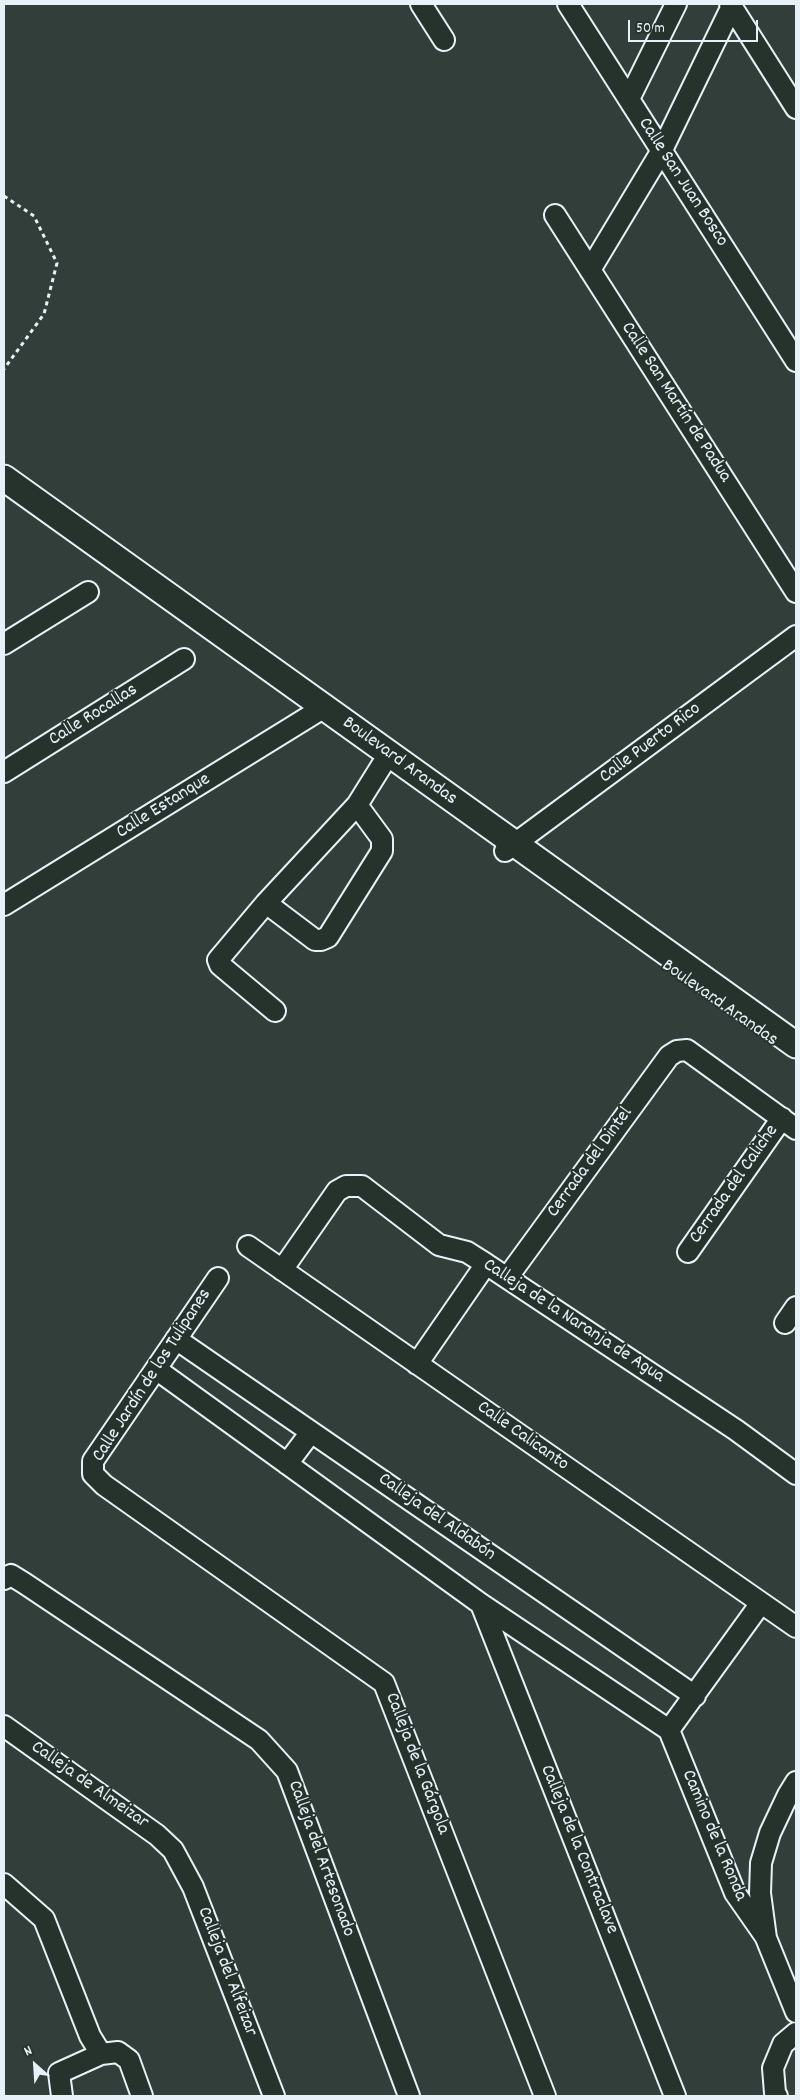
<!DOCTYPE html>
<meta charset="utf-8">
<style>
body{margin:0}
#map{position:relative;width:800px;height:2100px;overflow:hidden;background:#323e39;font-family:Dekko,sans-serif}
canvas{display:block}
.frame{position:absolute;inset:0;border:5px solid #e8f1f8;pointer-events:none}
.north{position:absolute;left:10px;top:2040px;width:50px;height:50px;-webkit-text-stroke:4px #26332d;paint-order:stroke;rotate:334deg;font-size:14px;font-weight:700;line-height:20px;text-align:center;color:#e8f1f8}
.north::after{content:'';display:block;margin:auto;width:18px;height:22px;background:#e8f1f8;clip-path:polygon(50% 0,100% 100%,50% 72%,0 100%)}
.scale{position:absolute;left:628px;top:20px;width:130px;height:22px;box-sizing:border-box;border:2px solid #e8f1f8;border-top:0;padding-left:6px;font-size:15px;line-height:18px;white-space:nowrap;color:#e8f1f8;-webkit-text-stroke:4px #26332d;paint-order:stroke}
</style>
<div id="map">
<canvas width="800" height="2100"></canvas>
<div class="frame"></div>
<div class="north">N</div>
<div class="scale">50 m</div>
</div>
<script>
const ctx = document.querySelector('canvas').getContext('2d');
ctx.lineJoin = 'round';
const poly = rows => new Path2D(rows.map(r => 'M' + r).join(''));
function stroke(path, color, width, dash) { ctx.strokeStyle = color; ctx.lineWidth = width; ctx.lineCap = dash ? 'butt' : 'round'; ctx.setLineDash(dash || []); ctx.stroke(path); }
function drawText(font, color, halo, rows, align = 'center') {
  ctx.font = font + ' Dekko,sans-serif'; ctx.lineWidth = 4; ctx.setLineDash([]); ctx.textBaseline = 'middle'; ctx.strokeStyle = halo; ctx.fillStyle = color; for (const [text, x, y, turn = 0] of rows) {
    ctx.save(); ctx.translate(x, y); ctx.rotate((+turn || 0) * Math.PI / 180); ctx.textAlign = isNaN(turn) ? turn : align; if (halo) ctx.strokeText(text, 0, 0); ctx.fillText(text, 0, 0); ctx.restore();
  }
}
const path = poly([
 [4,196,34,216,57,263,44,314,4,369]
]);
const minor = poly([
 [421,4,444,40],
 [568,4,796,361],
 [730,4,796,108],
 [629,99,676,4],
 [555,215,796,592],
 [590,270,661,152,732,6],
 [4,644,88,592],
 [4,772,184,659],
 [505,851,796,636],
 [266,903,315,940,321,940,328,937,382,851,382,839,357,805],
 [4,905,323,708],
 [275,1011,220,965,218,960,266,903,357,805,382,765],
 [248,1246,796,1627],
 [688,1252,782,1118],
 [282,1270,337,1191,346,1186,362,1186,439,1245,467,1252,486,1264,736,1430,796,1474],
 [218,1278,93,1461,93,1474,104,1485,384,1683,545,2096],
 [507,1278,669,1056,677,1051,687,1050,796,1129],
 [785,1323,796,1307],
 [176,1339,695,1696],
 [417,1364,486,1264],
 [156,1369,481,1604,669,1730],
 [287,1464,311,1432],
 [4,1579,11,1575,24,1583,259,1740,287,1771,409,2096],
 [481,1604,675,2096],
 [4,1726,157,1835,173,1850,193,1887,274,2096],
 [669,1730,735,1893,765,1936],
 [669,1730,761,1603],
 [796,1782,788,1795,770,1833,761,1863,760,1893,766,1938,796,2012],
 [4,1884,44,1919,90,2036,101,2054,118,2052,129,2060,142,2096],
 [62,2096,59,2073,101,2054],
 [777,2096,775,2093,773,2068,783,2044,796,2033]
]);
const major = poly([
 [4,478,796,1045]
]);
const streetNames = [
 ["Calle San Juan Bosco",682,183,57],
 ["Calle San Martín de Padua",675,403,57],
 ["Calle Rocallas",94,716,-32],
 ["Calle Puerto Rico",651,744,-37],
 ["Boulevard Arandas",399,762,36],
 ["Calle Estanque",164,807,-32],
 ["Boulevard Arandas",719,1004,35],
 ["Cerrada del Dintel",591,1163,-54],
 ["Cerrada del Caliche",735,1185,-55],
 ["Calleja de la Naranja de Agua",573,1322,33],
 ["Calle Jardín de los Tulipanes",153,1376,-57],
 ["Calle Calicanto",522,1437,35],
 ["Calleja del Aldabón",436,1518,35],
 ["Calleja de la Gárgola",416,1764,69],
 ["Calleja de Almeizar",89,1786,35],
 ["Camino de la Ronda",713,1836,67],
 ["Calleja de la Contraclave",578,1850,68],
 ["Calleja del Artesonado",320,1859,70],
 ["Calleja del Alfeizar",226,1972,69]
];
stroke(minor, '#e8f1f8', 24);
stroke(major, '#e8f1f8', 29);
stroke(path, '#e8f1f8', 3, [4, 4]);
stroke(minor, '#26332d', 20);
stroke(major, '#26332d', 25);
drawText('19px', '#e8f1f8', '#26332d', streetNames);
</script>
